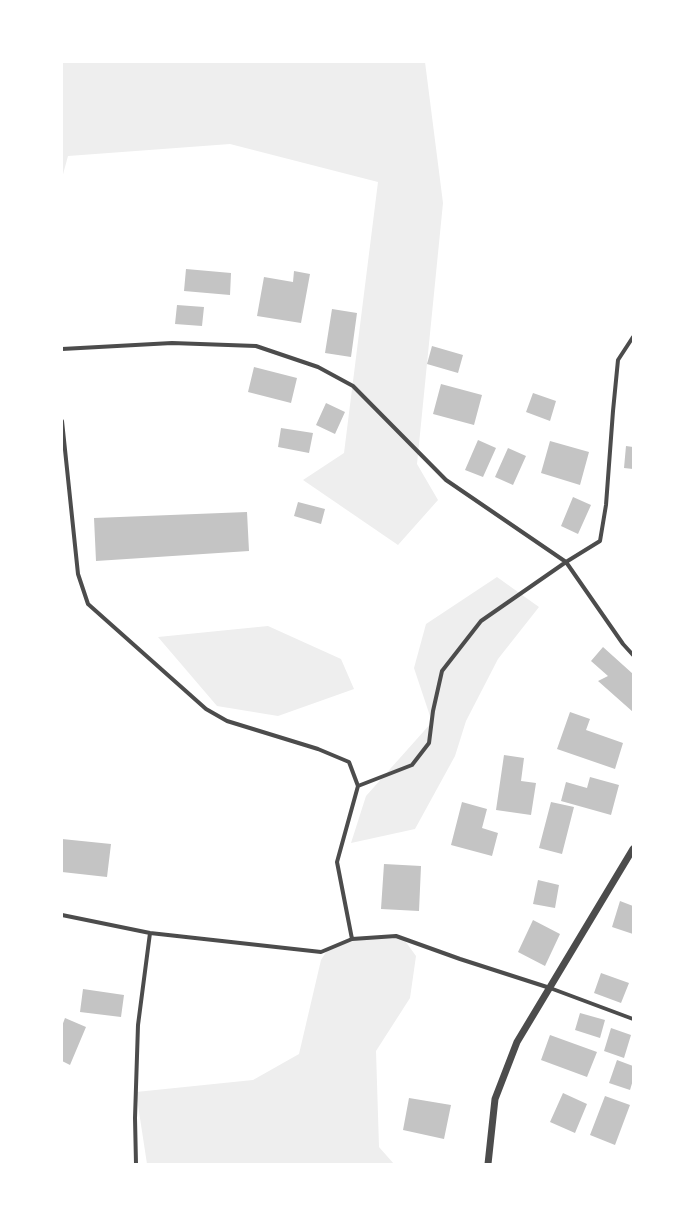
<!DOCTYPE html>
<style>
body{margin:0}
#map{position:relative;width:695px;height:1226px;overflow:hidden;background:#fff;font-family:Cabin,sans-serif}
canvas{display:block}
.frame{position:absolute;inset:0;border:63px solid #fff;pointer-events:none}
</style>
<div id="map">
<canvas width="695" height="1226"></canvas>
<div class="frame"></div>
</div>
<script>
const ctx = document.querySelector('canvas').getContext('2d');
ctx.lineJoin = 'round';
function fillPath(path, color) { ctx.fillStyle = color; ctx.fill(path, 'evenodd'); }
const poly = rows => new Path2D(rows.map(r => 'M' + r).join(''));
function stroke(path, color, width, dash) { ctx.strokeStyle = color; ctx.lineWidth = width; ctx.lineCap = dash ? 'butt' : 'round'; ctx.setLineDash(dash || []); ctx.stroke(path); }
const green = poly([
 [62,62,425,62,443,203,417,464,438,500,398,545,303,480,344,453,378,182,230,144,68,156,62,178],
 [497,577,539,607,498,659,466,721,455,756,415,829,351,843,366,796,432,722,414,668,426,624],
 [268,626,341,659,354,689,278,716,217,706,158,637],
 [403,938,416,956,410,998,376,1051,379,1147,394,1164,147,1164,136,1092,253,1080,299,1054,321,960,328,949,356,939]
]);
const building = poly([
 [186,269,231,273,230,295,184,291],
 [294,271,310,274,301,323,257,316,264,277,293,282],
 [177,305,204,307,202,326,175,324],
 [332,309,357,313,351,357,325,353],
 [432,346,463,355,458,373,427,364],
 [254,367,297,378,291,403,248,392],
 [441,384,482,395,474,425,433,414],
 [533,393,556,401,550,421,526,412],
 [326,403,345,412,335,434,316,425],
 [281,428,313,433,309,453,278,447],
 [478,440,496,448,483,477,465,470],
 [550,441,589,452,580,485,541,473],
 [626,446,633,447,633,469,624,468],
 [508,448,526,456,513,485,495,477],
 [573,497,591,505,578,534,561,526],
 [298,502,325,509,321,524,294,516],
 [247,512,249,551,96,561,94,518],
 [603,647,633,674,633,712,598,681,608,676,591,661],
 [570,712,590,719,586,730,623,743,615,769,557,749],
 [504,755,524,758,521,781,536,783,531,815,496,810],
 [590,777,619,785,611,815,561,801,566,782,587,788],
 [462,802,487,809,482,828,498,833,492,856,451,845],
 [551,802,574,807,562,854,539,848],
 [62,839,111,844,107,877,62,872],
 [384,864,421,866,419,911,381,909],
 [538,880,559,885,555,908,533,904],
 [620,901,633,906,633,934,612,927],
 [533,920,560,934,545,966,518,952],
 [601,973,629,983,621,1003,594,993],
 [83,989,124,995,121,1017,80,1012],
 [580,1013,605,1020,600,1038,575,1030],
 [65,1018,86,1027,70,1065,62,1061,62,1026],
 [611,1028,631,1035,624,1058,604,1051],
 [550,1035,597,1052,587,1077,541,1060],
 [617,1060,633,1066,633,1080,630,1090,609,1083],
 [563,1093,587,1104,575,1133,550,1122],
 [605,1096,630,1105,615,1145,590,1135],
 [409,1098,451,1105,444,1139,403,1130]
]);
const minor = poly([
 [62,349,172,343,256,346,318,367,353,386,446,480,566,562,623,644,633,655],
 [62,421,78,574,88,604,206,709,227,721,318,749,349,762,358,786,337,862,352,939],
 [358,786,412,765,429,743,433,711,442,671,481,621,566,562,600,541,606,505,613,411,618,360,633,337],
 [62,915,150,933,321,952,352,939,396,936,460,959,550,988,633,1019],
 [136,1164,135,1118,138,1025,150,933]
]);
const tertiary = poly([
 [488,1164,495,1099,517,1042,633,849]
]);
fillPath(green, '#eee');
fillPath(building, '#c4c4c4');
stroke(minor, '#4c4c4c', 4);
stroke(tertiary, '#4c4c4c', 7);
</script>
